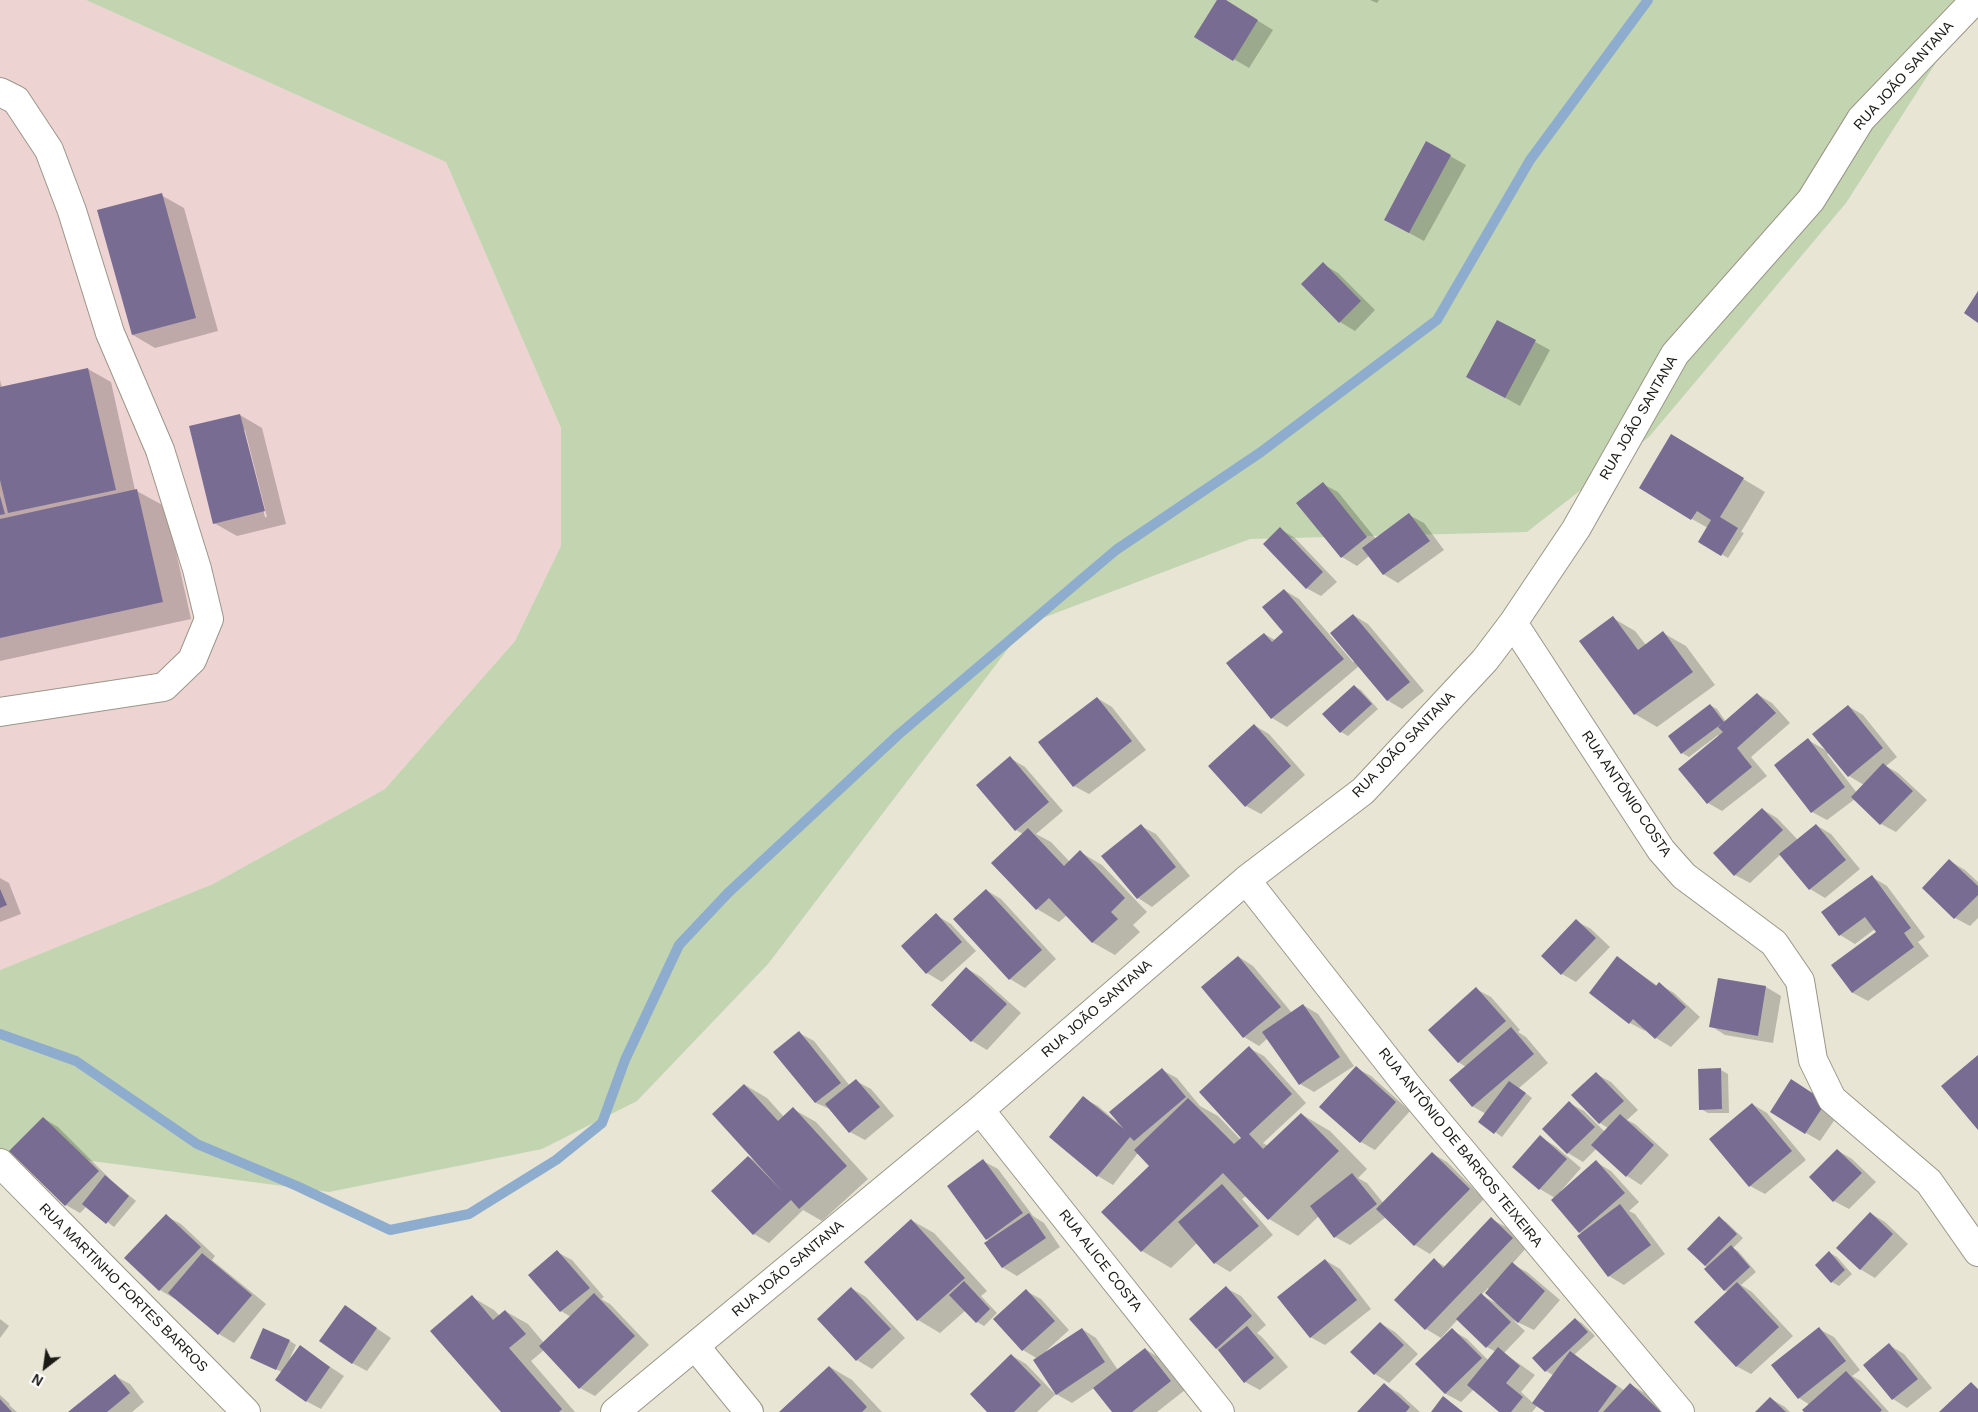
<!DOCTYPE html>
<meta charset="utf-8">
<style>
body{margin:0}
#map{position:relative;width:1978px;height:1412px;overflow:hidden;background:#e8e5d5;font-family:Helvetica,sans-serif}
canvas{display:block}
.north{position:absolute;left:20px;top:1342px;width:50px;height:50px;-webkit-text-stroke:4px #fff;paint-order:stroke;rotate:210deg;font-size:14px;font-weight:700;line-height:20px;text-align:center;color:#1b1a15}
.north::after{content:'';display:block;margin:auto;width:18px;height:22px;background:#1b1a15;clip-path:polygon(50% 0,100% 100%,50% 72%,0 100%)}
</style>
<div id="map">
<canvas width="1978" height="1412"></canvas>
<div class="north">N</div>
</div>
<script>
const ctx = document.querySelector('canvas').getContext('2d');
ctx.lineJoin = 'round';
function fillPath(path, color) { ctx.fillStyle = color; ctx.fill(path, 'evenodd'); }
const poly = rows => new Path2D(rows.map(r => 'M' + r).join(''));
function stroke(path, color, width, dash) { ctx.strokeStyle = color; ctx.lineWidth = width; ctx.lineCap = dash ? 'butt' : 'round'; ctx.setLineDash(dash || []); ctx.stroke(path); }
function drawText(font, color, halo, rows, align = 'center') {
  ctx.font = font + ' Helvetica,sans-serif'; ctx.lineWidth = 5; ctx.setLineDash([]); ctx.textBaseline = 'middle'; ctx.strokeStyle = halo; ctx.fillStyle = color; for (const [text, x, y, turn = 0] of rows) {
    ctx.save(); ctx.translate(x, y); ctx.rotate((+turn || 0) * Math.PI / 180); ctx.textAlign = isNaN(turn) ? turn : align; if (halo) ctx.strokeText(text, 0, 0); ctx.fillText(text, 0, 0); ctx.restore();
  }
}
const industrial = poly([
 [0,0,86,0,446,162,561,428,561,546,515,641,385,789,213,884,0,970]
]);
const green = poly([
 [86,0,1976,0,1846,203,1649,437,1527,532,1250,539,1027,624,768,964,637,1101,542,1149,329,1192,15,1151,0,1159,0,970,213,884,385,789,515,641,561,546,561,428,446,162]
]);
const shadow = poly([
 [1218,0,1224,0,1273,30,1249,68,1196,37],
 [1370,0,1379,0,1377,3],
 [1427,143,1466,165,1424,241,1400,228],
 [161,195,184,208,218,331,155,348,133,335],
 [1323,264,1338,273,1375,310,1355,331,1340,322],
 [1497,321,1550,350,1520,406,1482,385],
 [88,369,111,382,135,490,166,507,191,619,0,661,0,380,2,388],
 [240,415,262,428,286,524,237,536,214,523],
 [243,430,245,430,267,517,265,517],
 [1693,449,1765,492,1741,532,1744,533,1728,558,1699,541,1708,528,1692,519],
 [1323,484,1338,492,1376,539,1409,515,1424,523,1444,550,1398,583,1383,574,1369,556,1357,566,1342,557,1298,504],
 [1280,529,1295,538,1337,582,1321,596,1306,588],
 [1284,590,1299,599,1353,662,1355,661,1353,615,1368,624,1424,691,1402,709,1387,700,1359,666,1287,727,1272,718,1228,663,1264,634,1275,640,1285,632],
 [1613,618,1635,631,1646,645,1663,633,1686,646,1715,685,1657,727,1635,714],
 [1354,686,1361,690,1378,709,1348,736,1341,732],
 [1757,694,1772,703,1790,723,1751,757,1767,776,1722,811,1708,803,1719,737,1718,735,1689,757,1682,753,1710,705,1717,709,1726,722],
 [1097,698,1112,707,1146,750,1089,794,1074,786],
 [1848,706,1863,715,1897,757,1886,766,1898,773,1927,800,1896,832,1881,824,1855,799,1827,820,1812,812,1808,740,1827,751],
 [1829,753,1849,776,1864,785,1857,793,1827,754],
 [1254,725,1269,734,1305,775,1261,814,1246,806],
 [1010,758,1025,767,1063,811,1036,834,1051,842,1070,862,1080,852,1102,865,1147,912,1133,925,1140,932,1115,955,1092,942,1067,915,1059,922,1037,909,993,863,1023,834,1016,830],
 [1762,809,1777,818,1798,840,1816,825,1831,834,1860,869,1825,898,1810,889,1781,854,1750,883,1735,875],
 [1141,826,1156,834,1190,876,1152,907,1138,898],
 [1950,861,1965,870,1978,882,1978,918,1970,926,1955,918],
 [1872,877,1887,886,1925,937,1918,942,1929,956,1868,1001,1853,993,1833,965,1877,932,1875,929,1855,944,1840,935,1823,913],
 [0,878,9,883,21,914,0,922],
 [986,890,1001,899,1056,959,1025,988,1010,979,955,919],
 [936,915,951,924,976,951,942,982,927,973,902,946],
 [1576,921,1591,929,1610,947,1576,982,1562,974],
 [1239,957,1253,966,1292,1013,1303,1005,1318,1014,1354,1066,1314,1092,1300,1084,1268,1038,1259,1046,1244,1037],
 [1617,958,1658,986,1659,984,1674,993,1700,1017,1671,1047,1656,1038,1646,1029,1645,1031,1630,1023,1591,993],
 [966,968,981,977,1021,1013,987,1050,972,1041],
 [1766,987,1781,996,1773,1043,1725,1035,1711,1026],
 [1476,989,1491,997,1520,1030,1518,1032,1526,1037,1548,1063,1519,1088,1532,1098,1502,1137,1480,1121,1486,1114,1472,1106,1466,1067,1458,1062],
 [799,1033,814,1041,850,1086,856,1081,871,1089,894,1116,865,1140,850,1132,832,1110,816,1103,775,1052],
 [1249,1048,1264,1056,1306,1103,1263,1143,1268,1146,1301,1114,1330,1131,1367,1169,1358,1178,1367,1183,1384,1204,1433,1154,1447,1162,1484,1199,1430,1254,1415,1245,1386,1217,1350,1245,1335,1237,1319,1216,1298,1236,1269,1219,1246,1196,1242,1199,1273,1235,1230,1272,1215,1263,1197,1243,1171,1268,1142,1251,1151,1166,1138,1153,1113,1185,1098,1176,1051,1137,1083,1098,1098,1106,1117,1122,1162,1070,1177,1078,1200,1106,1218,1116,1241,1140],
 [1356,1068,1371,1076,1410,1111,1375,1150,1361,1142],
 [1721,1070,1728,1074,1729,1113,1708,1113,1701,1109],
 [1596,1074,1611,1082,1638,1110,1627,1120,1635,1124,1669,1155,1641,1185,1627,1176,1596,1149,1583,1162,1568,1153,1544,1129,1569,1103,1584,1111,1605,1132,1608,1128,1600,1123,1573,1095],
 [1791,1081,1840,1112,1820,1141,1806,1133],
 [745,1085,767,1098,784,1117,793,1109,816,1122,868,1179,822,1221,803,1210,769,1243,754,1234,749,1157,757,1162],
 [1752,1104,1767,1113,1806,1160,1765,1194,1750,1186],
 [43,1118,58,1127,112,1181,136,1201,114,1227,87,1206,80,1213,66,1205],
 [1540,1137,1555,1146,1581,1168,1561,1191,1562,1192,1596,1162,1611,1171,1639,1202,1629,1211,1635,1214,1665,1254,1624,1285,1609,1276,1579,1237,1583,1234,1579,1232,1555,1198,1540,1189,1514,1167],
 [1837,1150,1852,1159,1876,1182,1849,1209,1834,1201],
 [983,1161,998,1169,1033,1216,1044,1223,1060,1247,1017,1276,1002,1267,990,1241,987,1239],
 [1870,1213,1885,1222,1908,1244,1875,1278,1860,1269],
 [166,1216,181,1224,215,1256,212,1260,266,1304,234,1343,219,1334,176,1298,175,1299,160,1290,126,1258],
 [1719,1218,1726,1222,1743,1238,1733,1248,1738,1251,1756,1272,1741,1285,1752,1292,1793,1336,1751,1374,1736,1366,1728,1292,1724,1290,1705,1265],
 [1491,1219,1506,1227,1527,1247,1512,1264,1527,1272,1560,1300,1534,1330,1513,1320,1525,1331,1504,1353,1535,1375,1521,1392,1533,1403,1553,1375,1546,1371,1575,1319,1582,1323,1595,1336,1574,1355,1625,1391,1631,1385,1645,1393,1665,1412,1547,1412,1538,1405,1532,1412,1501,1412,1474,1389,1461,1402,1446,1394,1417,1364,1452,1330,1467,1339,1489,1361,1496,1352,1487,1347,1458,1319,1441,1338,1426,1329,1434,1260,1446,1267],
 [1488,1288,1496,1302,1496,1303,1481,1295],
 [911,1220,934,1233,987,1291,981,1296,997,1313,984,1326,977,1322,966,1310,940,1333,918,1320,865,1262],
 [557,1252,572,1260,604,1297,601,1299,610,1304,649,1345,595,1396,580,1388,544,1350,531,1361,575,1412,502,1412,472,1297,494,1310,500,1316,505,1311,528,1324,544,1343,571,1317,561,1311,530,1275],
 [1830,1253,1837,1257,1852,1274,1839,1286,1832,1282],
 [1325,1260,1340,1269,1371,1309,1325,1345,1310,1337],
 [851,1288,866,1297,905,1338,872,1369,857,1360,819,1319],
 [1226,1288,1241,1296,1266,1325,1257,1333,1262,1337,1288,1367,1260,1390,1245,1382,1216,1348],
 [1026,1291,1041,1299,1069,1330,1046,1351,1046,1353,1082,1329,1096,1338,1118,1370,1145,1349,1160,1358,1185,1390,1157,1412,1114,1412,1094,1388,1072,1403,1056,1394,1037,1412,989,1412,1011,1355,1026,1364,1055,1394,1056,1393,1038,1359,1023,1350],
 [345,1307,391,1338,367,1371,352,1363],
 [0,1319,9,1326,0,1338],
 [1380,1323,1395,1332,1418,1354,1389,1383,1375,1374,1352,1352],
 [1819,1329,1834,1337,1860,1370,1852,1376,1861,1381,1889,1412,1806,1412,1810,1405,1799,1398,1773,1365],
 [290,1341,296,1345,290,1358,300,1347,344,1376,321,1409,306,1401,282,1372,258,1361],
 [1889,1345,1904,1354,1932,1388,1907,1408,1893,1399],
 [830,1367,852,1380,882,1412,782,1412],
 [115,1376,130,1384,144,1402,132,1412,71,1412],
 [1384,1385,1399,1393,1420,1412,1359,1412],
 [0,1395,10,1404,9,1405,17,1412,0,1412],
 [1770,1398,1785,1407,1790,1412,1756,1412]
]);
const stream = poly([
 [0,1034,76,1061,197,1144,297,1186,390,1230,469,1214,556,1160,602,1123,625,1060,679,945,728,893,898,735,1116,550,1261,452,1437,320,1530,160,1648,0]
]);
const building = poly([
 [1217,0,1226,0,1258,20,1233,61,1194,37],
 [1426,141,1451,155,1409,233,1384,220],
 [162,193,196,318,132,335,97,210],
 [1323,262,1361,301,1339,323,1301,284],
 [1978,291,1978,323,1964,313],
 [1497,320,1536,340,1505,398,1466,377],
 [88,368,116,490,8,513,0,480,0,387],
 [240,414,265,511,213,524,189,426],
 [1671,434,1744,478,1720,517,1738,528,1721,556,1698,542,1711,520,1697,511,1691,520,1639,488],
 [1323,482,1367,537,1341,558,1296,503],
 [137,489,163,602,0,638,0,519],
 [0,496,5,514,0,515],
 [1409,513,1430,541,1383,575,1362,548],
 [1280,527,1323,572,1306,589,1263,544],
 [1284,589,1344,659,1271,719,1226,663,1264,633,1272,642,1283,632,1262,607],
 [1353,614,1410,682,1387,701,1330,633],
 [1613,616,1638,650,1663,631,1693,672,1634,715,1579,641],
 [1354,685,1372,704,1340,733,1322,714],
 [1757,693,1776,713,1737,748,1752,767,1707,804,1678,769,1723,732,1718,727],
 [1097,697,1132,741,1073,787,1038,742],
 [1710,704,1724,722,1681,754,1668,736],
 [1848,705,1883,748,1848,777,1812,734],
 [1254,724,1291,766,1245,807,1208,766],
 [1808,738,1845,787,1811,813,1774,765],
 [1010,756,1049,802,1015,831,976,785],
 [1883,763,1913,791,1880,825,1851,797],
 [1762,808,1783,830,1734,876,1713,853],
 [1141,824,1176,867,1137,899,1101,856],
 [1816,824,1846,860,1809,890,1779,854],
 [1028,828,1064,866,1080,850,1125,898,1111,912,1118,919,1092,943,1049,898,1036,910,991,863],
 [1949,859,1978,886,1978,895,1954,919,1922,888],
 [1872,875,1911,928,1904,933,1914,947,1852,993,1831,965,1876,932,1865,917,1839,936,1821,912],
 [0,889,7,905,0,908],
 [986,889,1042,950,1009,980,953,919],
 [936,913,962,942,926,974,901,946],
 [1576,919,1596,938,1561,975,1541,956],
 [1238,956,1281,1007,1243,1038,1201,987],
 [1617,956,1656,986,1659,982,1686,1007,1655,1039,1633,1019,1629,1024,1589,993],
 [966,967,1007,1004,971,1042,931,1005],
 [1718,978,1766,986,1758,1036,1709,1027],
 [1476,987,1506,1021,1458,1063,1428,1030],
 [1303,1004,1340,1057,1299,1085,1262,1032],
 [1511,1027,1534,1054,1472,1107,1449,1080],
 [799,1031,841,1083,815,1103,773,1052],
 [1249,1046,1292,1094,1249,1134,1263,1149,1301,1113,1339,1151,1268,1220,1223,1173,1141,1252,1101,1212,1149,1166,1134,1150,1188,1098,1234,1144,1241,1138,1199,1092],
 [1978,1055,1978,1130,1941,1086],
 [1356,1066,1396,1102,1360,1143,1319,1107],
 [1162,1068,1186,1097,1134,1141,1130,1137,1097,1177,1049,1137,1083,1096,1124,1129,1109,1112],
 [1721,1068,1722,1109,1699,1110,1698,1069],
 [1596,1072,1624,1101,1599,1124,1571,1095],
 [856,1079,880,1107,849,1133,825,1104],
 [1791,1079,1826,1102,1805,1134,1770,1112],
 [1509,1081,1526,1093,1494,1134,1478,1122],
 [744,1084,778,1121,793,1107,847,1166,799,1209,791,1200,753,1235,711,1191,748,1156,782,1191,712,1114],
 [1569,1101,1595,1127,1567,1154,1542,1129],
 [1752,1103,1792,1151,1749,1187,1709,1139],
 [1620,1114,1654,1145,1626,1177,1591,1145],
 [43,1117,99,1171,65,1206,9,1151],
 [1540,1135,1567,1159,1539,1190,1512,1167],
 [1837,1149,1862,1173,1833,1202,1809,1177],
 [1432,1152,1470,1189,1414,1246,1376,1209],
 [983,1159,1023,1213,986,1240,947,1186],
 [1596,1160,1625,1193,1579,1233,1551,1200],
 [1352,1173,1377,1204,1334,1238,1310,1206],
 [105,1175,129,1196,106,1224,82,1204],
 [1222,1184,1259,1226,1214,1264,1178,1222],
 [1620,1204,1651,1245,1608,1277,1577,1236],
 [1870,1212,1893,1234,1860,1270,1836,1248],
 [1029,1213,1046,1238,1002,1268,984,1243],
 [166,1214,201,1247,159,1291,124,1258],
 [1719,1216,1737,1234,1705,1266,1687,1249],
 [1491,1217,1513,1238,1425,1330,1394,1300,1434,1258,1443,1268],
 [911,1219,965,1278,917,1321,864,1262],
 [1731,1245,1750,1267,1724,1291,1704,1269],
 [557,1250,590,1288,560,1312,528,1275],
 [1829,1251,1845,1270,1831,1283,1815,1265],
 [202,1253,252,1295,218,1335,168,1293],
 [1325,1259,1357,1300,1310,1338,1277,1297],
 [1512,1262,1545,1291,1518,1323,1485,1293],
 [964,1281,990,1309,976,1323,949,1295],
 [1737,1282,1779,1327,1736,1367,1694,1322],
 [1226,1286,1252,1316,1216,1349,1189,1319],
 [851,1287,891,1329,856,1361,817,1319],
 [1026,1289,1055,1321,1022,1351,993,1319],
 [594,1293,635,1336,579,1389,539,1346],
 [1481,1293,1511,1322,1486,1348,1456,1319],
 [472,1295,493,1320,505,1310,526,1334,509,1348,562,1409,559,1412,501,1412,430,1331],
 [345,1305,377,1328,352,1364,319,1341],
 [1575,1318,1588,1332,1545,1372,1532,1358],
 [1380,1322,1404,1345,1374,1375,1350,1352],
 [1247,1326,1274,1358,1244,1383,1218,1350],
 [1819,1327,1846,1361,1798,1399,1771,1365],
 [263,1328,290,1340,276,1370,250,1358],
 [1082,1328,1105,1362,1056,1395,1033,1360],
 [1452,1328,1482,1358,1445,1394,1415,1364],
 [1889,1343,1918,1379,1892,1400,1863,1365],
 [300,1345,330,1367,306,1402,275,1380],
 [1498,1347,1520,1366,1506,1383,1523,1397,1511,1412,1499,1412,1467,1385],
 [1145,1348,1171,1381,1132,1412,1112,1412,1093,1388],
 [1570,1351,1617,1386,1598,1412,1545,1412,1532,1403],
 [1011,1354,1041,1385,1014,1412,987,1412,970,1394],
 [829,1366,867,1407,862,1412,779,1412],
 [1846,1371,1882,1410,1880,1412,1804,1412,1802,1410],
 [115,1374,130,1393,107,1412,68,1412],
 [1971,1382,1978,1389,1978,1412,1939,1412],
 [1384,1383,1410,1407,1406,1412,1357,1412],
 [1630,1383,1661,1412,1603,1412],
 [1443,1396,1463,1412,1431,1412],
 [1770,1397,1786,1412,1755,1412],
 [0,1399,12,1412,0,1412]
]);
const minor = poly([
 [0,92,16,100,49,150,72,211,110,333,160,450,197,569,209,619,192,660,164,687,0,712],
 [1513,623,1661,850,1684,876,1774,943,1800,981,1813,1060,1832,1099,1929,1182,1978,1252],
 [1246,880,1406,1084,1680,1412],
 [980,1110,1220,1412],
 [0,1163,246,1412],
 [695,1346,749,1412],
 [615,1412,980,1110,1246,880,1363,791,1485,660,1513,623,1576,529,1675,354,1811,200,1861,119,1975,0]
]);
const streetNames = [
 ["RUA JOÃO SANTANA",1904,76,-48],
 ["RUA JOÃO SANTANA",1639,418,-60],
 ["RUA JOÃO SANTANA",1404,745,-46],
 ["RUA ANTÔNIO COSTA",1626,794,56],
 ["RUA JOÃO SANTANA",1097,1009,-41],
 ["RUA ANTÔNIO DE BARROS TEIXEIRA",1460,1148,51],
 ["RUA ALICE COSTA",1100,1261,52],
 ["RUA JOÃO SANTANA",788,1269,-40],
 ["RUA MARTINHO FORTES BARROS",123,1288,45]
];
fillPath(industrial, '#eed3d3');
fillPath(green, '#c2d5b0');
fillPath(shadow, '#0003');
stroke(stream, '#8eadce', 10);
fillPath(building, '#786c92');
stroke(minor, '#9a9788', 30);
stroke(minor, '#fff', 28);
drawText('14px', '#1b1a15', '#fff', streetNames);
</script>
